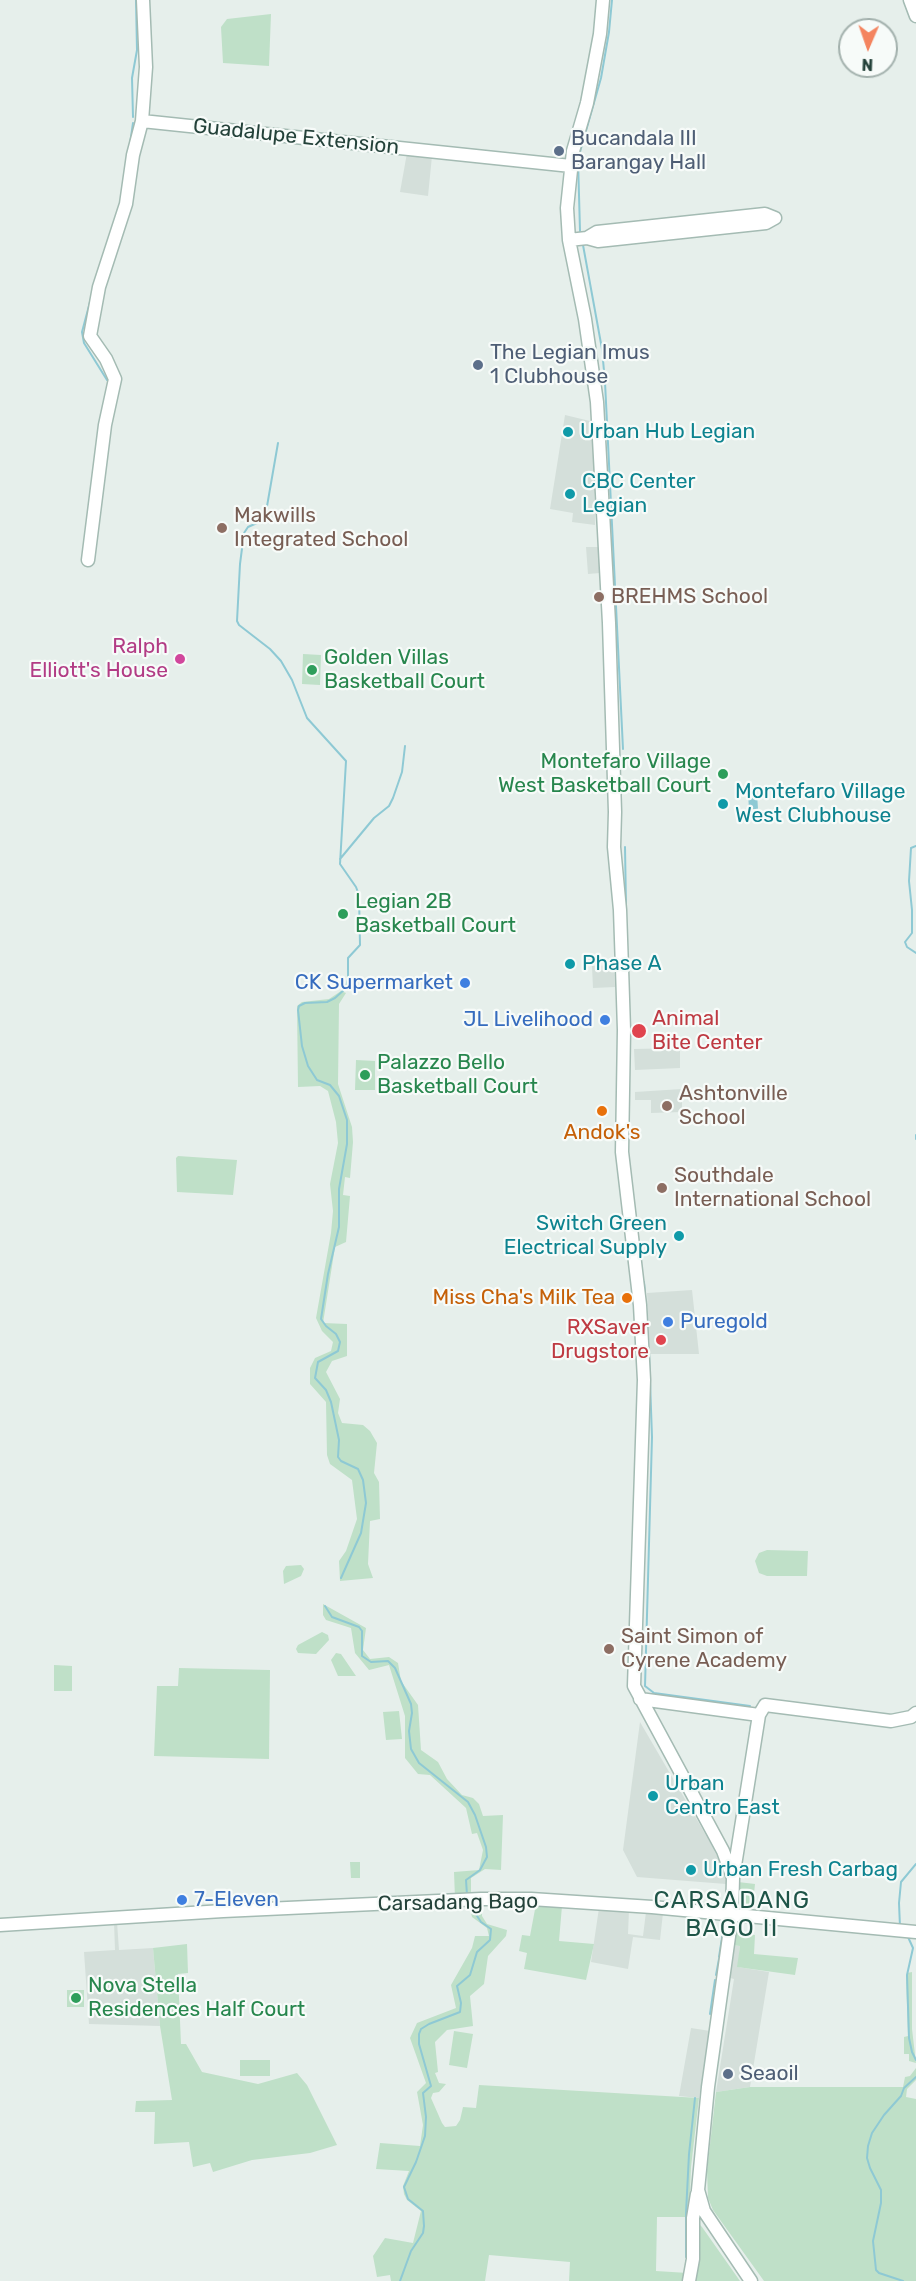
<!DOCTYPE html>
<style>
body{margin:0}
#map{position:relative;width:916px;height:2281px;overflow:hidden;background:#e6efeb;font-family:Rubik,sans-serif}
canvas{display:block}
.north{position:absolute;left:838px;top:18px;width:60px;height:60px;box-sizing:border-box;background:#f7fbf9;border:2px solid #a3b1ad;border-radius:50%;rotate:182deg;font-size:16px;font-weight:700;line-height:24px;text-align:center;color:#24423a}
.north::after{content:'';display:block;margin:auto;width:21px;height:27px;background:#f4845f;clip-path:polygon(50% 0,100% 100%,50% 72%,0 100%)}
</style>
<div id="map">
<canvas width="916" height="2281"></canvas>
<div class="north">N</div>
</div>
<script>
const ctx = document.querySelector('canvas').getContext('2d');
ctx.lineJoin = 'round';
function fillPath(path, color) { ctx.fillStyle = color; ctx.fill(path, 'evenodd'); }
const poly = rows => new Path2D(rows.map(r => 'M' + r).join(''));
function stroke(path, color, width, dash) { ctx.strokeStyle = color; ctx.lineWidth = width; ctx.lineCap = dash ? 'butt' : 'round'; ctx.setLineDash(dash || []); ctx.stroke(path); }
function drawText(font, color, halo, rows, align = 'center') {
  ctx.font = font + ' Rubik,sans-serif'; ctx.lineWidth = 4.5; ctx.setLineDash([]); ctx.textBaseline = 'middle'; ctx.strokeStyle = halo; ctx.fillStyle = color; for (const [text, x, y, turn = 0] of rows) {
    ctx.save(); ctx.translate(x, y); ctx.rotate((+turn || 0) * Math.PI / 180); ctx.textAlign = isNaN(turn) ? turn : align; if (halo) ctx.strokeText(text, 0, 0); ctx.fillText(text, 0, 0); ctx.restore();
  }
}
const built = poly([
 [407,153,432,156,428,196,400,192],
 [565,415,594,422,595,525,572,522,573,513,550,509],
 [586,547,599,547,600,573,588,574],
 [614,965,615,987,593,988,592,966],
 [680,1048,680,1068,635,1070,634,1049],
 [682,1089,682,1112,651,1113,651,1100,635,1100,635,1092],
 [692,1290,699,1354,650,1354,647,1293],
 [640,1722,710,1842,726,1874,726,1884,637,1877,623,1850],
 [599,1908,629,1910,628,1934,643,1936,646,1912,663,1913,660,1940,633,1937,628,1969,591,1962],
 [114,1922,117,1922,119,1950,153,1948,160,2026,89,2024,84,1952,115,1950],
 [731,1945,740,1946,738,1967,769,1972,750,2087,716,2092,734,1979,726,1977],
 [691,2028,710,2031,699,2098,679,2096]
]);
const green = poly([
 [271,14,269,66,223,63,221,27,227,19],
 [303,654,321,655,320,685,302,684],
 [341,991,346,993,339,1004,338,1084,352,1127,353,1142,350,1178,345,1177,343,1195,350,1196,346,1242,335,1247,323,1323,347,1324,347,1356,332,1361,326,1372,340,1399,338,1413,342,1423,363,1425,370,1431,377,1443,374,1473,379,1482,380,1519,370,1521,368,1564,373,1578,340,1581,339,1561,346,1551,357,1519,352,1480,330,1464,327,1455,326,1402,310,1384,310,1368,315,1358,331,1351,333,1342,322,1331,316,1318,331,1233,333,1211,330,1184,338,1143,336,1122,328,1091,320,1086,298,1087,297,1006,302,1002,329,999],
 [356,1060,375,1061,375,1090,355,1090],
 [178,1156,237,1160,233,1195,177,1192,176,1158],
 [767,1550,808,1551,807,1576,767,1576,759,1573,755,1561,759,1553],
 [301,1565,304,1569,301,1576,284,1584,283,1571,286,1566],
 [323,1604,366,1628,363,1650,370,1659,389,1657,398,1663,401,1681,418,1705,421,1750,438,1762,447,1779,462,1795,473,1798,479,1804,483,1816,503,1815,501,1870,485,1869,471,1878,471,1896,455,1898,454,1872,479,1870,483,1850,477,1833,472,1834,466,1808,430,1775,418,1774,405,1758,405,1716,389,1665,369,1670,355,1653,351,1628,326,1620,323,1615],
 [322,1632,328,1635,329,1640,316,1654,298,1653,296,1649,298,1645],
 [336,1653,341,1654,356,1676,338,1676,331,1660],
 [54,1665,72,1666,72,1691,54,1691],
 [179,1668,270,1670,269,1759,154,1756,157,1686,178,1686],
 [399,1711,402,1739,386,1740,383,1712],
 [350,1862,360,1862,360,1878,351,1878],
 [738,1882,755,1884,752,1912,735,1911],
 [536,1904,562,1906,559,1941,594,1944,586,1980,524,1969,527,1953,519,1951,522,1935,530,1936],
 [469,1905,482,1905,482,1916,487,1924,507,1930,506,1936,488,1956,484,1984,470,1996,473,2026,447,2030,435,2042,438,2072,435,2073,439,2083,446,2084,439,2092,433,2093,431,2098,442,2123,445,2127,456,2126,460,2120,463,2107,476,2108,479,2085,699,2098,691,2167,689,2217,657,2217,656,2271,688,2273,687,2281,569,2281,570,2262,489,2255,485,2281,391,2281,390,2275,377,2277,373,2256,385,2238,413,2243,421,2211,407,2200,404,2194,403,2186,409,2171,376,2169,380,2143,420,2146,423,2125,417,2092,426,2083,410,2038,417,2023,456,2008,451,1985,472,1948,475,1936,489,1936,487,1928,472,1917],
 [733,1932,755,1935,754,1954,798,1958,795,1975,737,1967,740,1946,731,1945],
 [187,1944,188,1973,178,1974,181,2044,186,2044,202,2072,258,2084,297,2073,307,2085,337,2145,310,2153,252,2160,213,2172,210,2163,193,2167,189,2142,154,2144,155,2112,135,2112,136,2101,172,2100,160,2026,153,1948],
 [912,1972,912,2029,916,2063,909,2061,909,2054,904,2054,904,2037,908,2036,906,1977,907,1973],
 [67,1990,84,1990,84,2007,67,2007],
 [454,2031,473,2034,467,2068,449,2065],
 [240,2060,270,2060,270,2076,240,2076],
 [916,2068,916,2080,907,2089,906,2097,916,2099,916,2281,764,2281,713,2210,708,2198,707,2171,716,2092,750,2087,903,2087,905,2077,910,2076],
 [698,2223,702,2227,740,2281,692,2281,700,2246,696,2228]
]);
const water = poly([
 [757,793,758,809,749,809,748,794]
]);
const stream = poly([
 [133,117,132,78,137,50,136,0],
 [130,144,133,123],
 [580,231,578,159,601,78,609,32,612,0],
 [583,245,602,349,605,382,623,749],
 [98,272,82,332,84,343,107,380],
 [278,443,266,512,257,523,248,527,244,533,240,564,237,621,239,625,270,649,281,661,292,680,307,718,346,761,340,864,356,887,359,895,360,945,348,958,348,979,345,989,335,998,327,1002,305,1003,299,1006,298,1010,302,1046,308,1066,317,1080,330,1085,339,1096,347,1120,347,1144,339,1189,339,1227,328,1274,321,1319,326,1326,336,1334,340,1342,338,1351,318,1362,315,1378,326,1390,331,1402,339,1440,338,1457,341,1461,358,1469,363,1480,366,1503,361,1533,341,1578],
 [916,846,911,848,909,881,912,910,912,933,905,942,907,947,916,953],
 [625,847,626,906],
 [340,859,374,818,389,806,393,798,402,772,405,746],
 [916,1135,916,1139],
 [644,1282,645,1293],
 [649,1353,652,1437,645,1686,654,1693,750,1706],
 [325,1606,332,1617,359,1627,362,1631,362,1656,371,1662,388,1661,395,1668,411,1704,412,1713,409,1731,411,1749,419,1763,468,1802,475,1815,486,1847,487,1857,480,1870,466,1880,467,1895],
 [750,1735,751,1724],
 [900,1927,899,1903,901,1882,916,1864],
 [908,1937,913,1948,907,1975,909,2038,912,2052,916,2060],
 [719,1957,725,1919],
 [716,1975,719,1959],
 [710,2014,715,1980],
 [686,2257,686,2213,689,2154,695,2098],
 [686,2261,686,2268],
 [400,2281,411,2251,423,2233,424,2226,423,2211,408,2199,404,2187,416,2162,425,2136,426,2117,423,2093,431,2086,419,2044,419,2034,421,2029,429,2024,460,2012,461,2003,457,1986,470,1975,477,1952,490,1940,491,1929,481,1922,470,1905],
 [903,2281,879,2273,876,2270,873,2241,881,2203,881,2190,870,2168,867,2158,868,2146,872,2133,884,2115,901,2096,904,2088,916,2077]
]);
const secondary = poly([
 [603,0,600,34,587,103,573,151,567,208,569,240,585,319,597,402,609,623,615,812,614,847,620,910,622,968,624,1030,622,1152,640,1305,644,1380,634,1686,723,1851,733,1878],
 [910,0,916,16],
 [142,121,571,166],
 [587,238,597,232,765,214,775,218],
 [569,240,587,238,598,241,766,223,775,218],
 [88,560,105,425,115,379,106,359,90,336,99,287,126,204,133,155,142,121,146,67,143,0],
 [640,1699,759,1715],
 [0,1925,223,1911,481,1899,531,1899,652,1907,916,1932],
 [689,2281,693,2259,693,2218,697,2194],
 [751,2281,704,2211,698,2190,708,2087,732,1915,733,1878,759,1715,765,1705,891,1721,911,1717,916,1713]
]);
const markers = [
 [559,151,6,"#5c6f8a"],
 [478,365,6,"#5c6f8a"],
 [568,432,6,"#0f9aa8"],
 [570,494,6,"#0f9aa8"],
 [222,528,6,"#8d6e63"],
 [599,597,6,"#8d6e63"],
 [180,659,6,"#d1479c"],
 [312,670,6,"#2e9e5b"],
 [723,774,6,"#2e9e5b"],
 [723,804,6,"#0f9aa8"],
 [343,914,6,"#2e9e5b"],
 [570,964,6,"#0f9aa8"],
 [465,983,6,"#3f7fe0"],
 [605,1020,6,"#3f7fe0"],
 [639,1031,8,"#e0444e"],
 [365,1075,6,"#2e9e5b"],
 [667,1106,6,"#8d6e63"],
 [602,1111,6,"#e8710a"],
 [662,1188,6,"#8d6e63"],
 [679,1236,6,"#0f9aa8"],
 [627,1298,6,"#e8710a"],
 [668,1322,6,"#3f7fe0"],
 [661,1340,6,"#e0444e"],
 [609,1649,6,"#8d6e63"],
 [653,1796,6,"#0f9aa8"],
 [691,1870,6,"#0f9aa8"],
 [182,1900,6,"#3f7fe0"],
 [76,1998,6,"#2e9e5b"],
 [728,2074,6,"#5c6f8a"]
];
const streetNames = [
 ["Guadalupe Extension",296,137,6],
 ["Carsadang Bago",458,1903,-1]
];
const serviceNames = [
 ["Bucandala III",571,139],
 ["Barangay Hall",571,163],
 ["The Legian Imus",490,353],
 ["1 Clubhouse",490,377],
 ["Seaoil",740,2074]
];
const cultureNames = [
 ["Urban Hub Legian",580,432],
 ["CBC Center",582,482],
 ["Legian",582,506],
 ["Montefaro Village",735,792],
 ["West Clubhouse",735,816],
 ["Phase A",582,964],
 ["Switch Green",667,1224,"right"],
 ["Electrical Supply",667,1248,"right"],
 ["Urban",665,1784],
 ["Centro East",665,1808],
 ["Urban Fresh Carbag",703,1870]
];
const educationNames = [
 ["Makwills",234,516],
 ["Integrated School",234,540],
 ["BREHMS School",611,597],
 ["Ashtonville",679,1094],
 ["School",679,1118],
 ["Southdale",674,1176],
 ["International School",674,1200],
 ["Saint Simon of",621,1637],
 ["Cyrene Academy",621,1661]
];
const hotelNames = [
 ["Ralph",168,647],
 ["Elliott's House",168,671]
];
const leisureNames = [
 ["Golden Villas",324,658],
 ["Basketball Court",324,682],
 ["Montefaro Village",711,762,"right"],
 ["West Basketball Court",711,786,"right"],
 ["Legian 2B",355,902],
 ["Basketball Court",355,926],
 ["Palazzo Bello",377,1063],
 ["Basketball Court",377,1087],
 ["Nova Stella",88,1986],
 ["Residences Half Court",88,2010]
];
const shopNames = [
 ["CK Supermarket",453,983],
 ["JL Livelihood",593,1020],
 ["Puregold",680,1322,"left"],
 ["7-Eleven",194,1900,"left"]
];
const healthNames = [
 ["Animal",652,1019],
 ["Bite Center",652,1043],
 ["RXSaver",649,1328,"right"],
 ["Drugstore",649,1352,"right"]
];
const foodNames = [
 ["Andok's",602,1133],
 ["Miss Cha's Milk Tea",615,1298,"right"]
];
const quarterNames = [
 ["CARSADANG",732,1901],
 ["BAGO II",732,1929]
];
fillPath(built, '#d4dfda');
fillPath(green, '#bfe0c8');
fillPath(water, '#8ec9d4');
stroke(stream, '#8ec9d4', 2);
stroke(secondary, '#a4bbb3', 15);
stroke(secondary, '#fff', 12);
for (const [x, y, r, color] of markers) { const dot = new Path2D(); dot.arc(x, y, r, 0, 2 * Math.PI); ctx.fillStyle = color; ctx.fill(dot); stroke(dot, '#f7fbf9', 2); }
drawText('21px', '#24423a', '#f7fbf9', streetNames);
drawText('21px', '#4e5e75', '#f7fbf9', serviceNames, 'left');
drawText('21px', '#0d838f', '#f7fbf9', cultureNames, 'left');
drawText('21px', '#785e54', '#f7fbf9', educationNames, 'left');
drawText('21px', '#b23c85', '#f7fbf9', hotelNames, 'right');
drawText('21px', '#27864d', '#f7fbf9', leisureNames, 'left');
drawText('21px', '#366cbe', '#f7fbf9', shopNames, 'right');
drawText('21px', '#be3a42', '#f7fbf9', healthNames, 'left');
drawText('21px', '#c56008', '#f7fbf9', foodNames);
ctx.letterSpacing = '1.5px';
drawText('24px', '#1f5548', '#f7fbf9', quarterNames);
ctx.letterSpacing = '0px';
</script>
